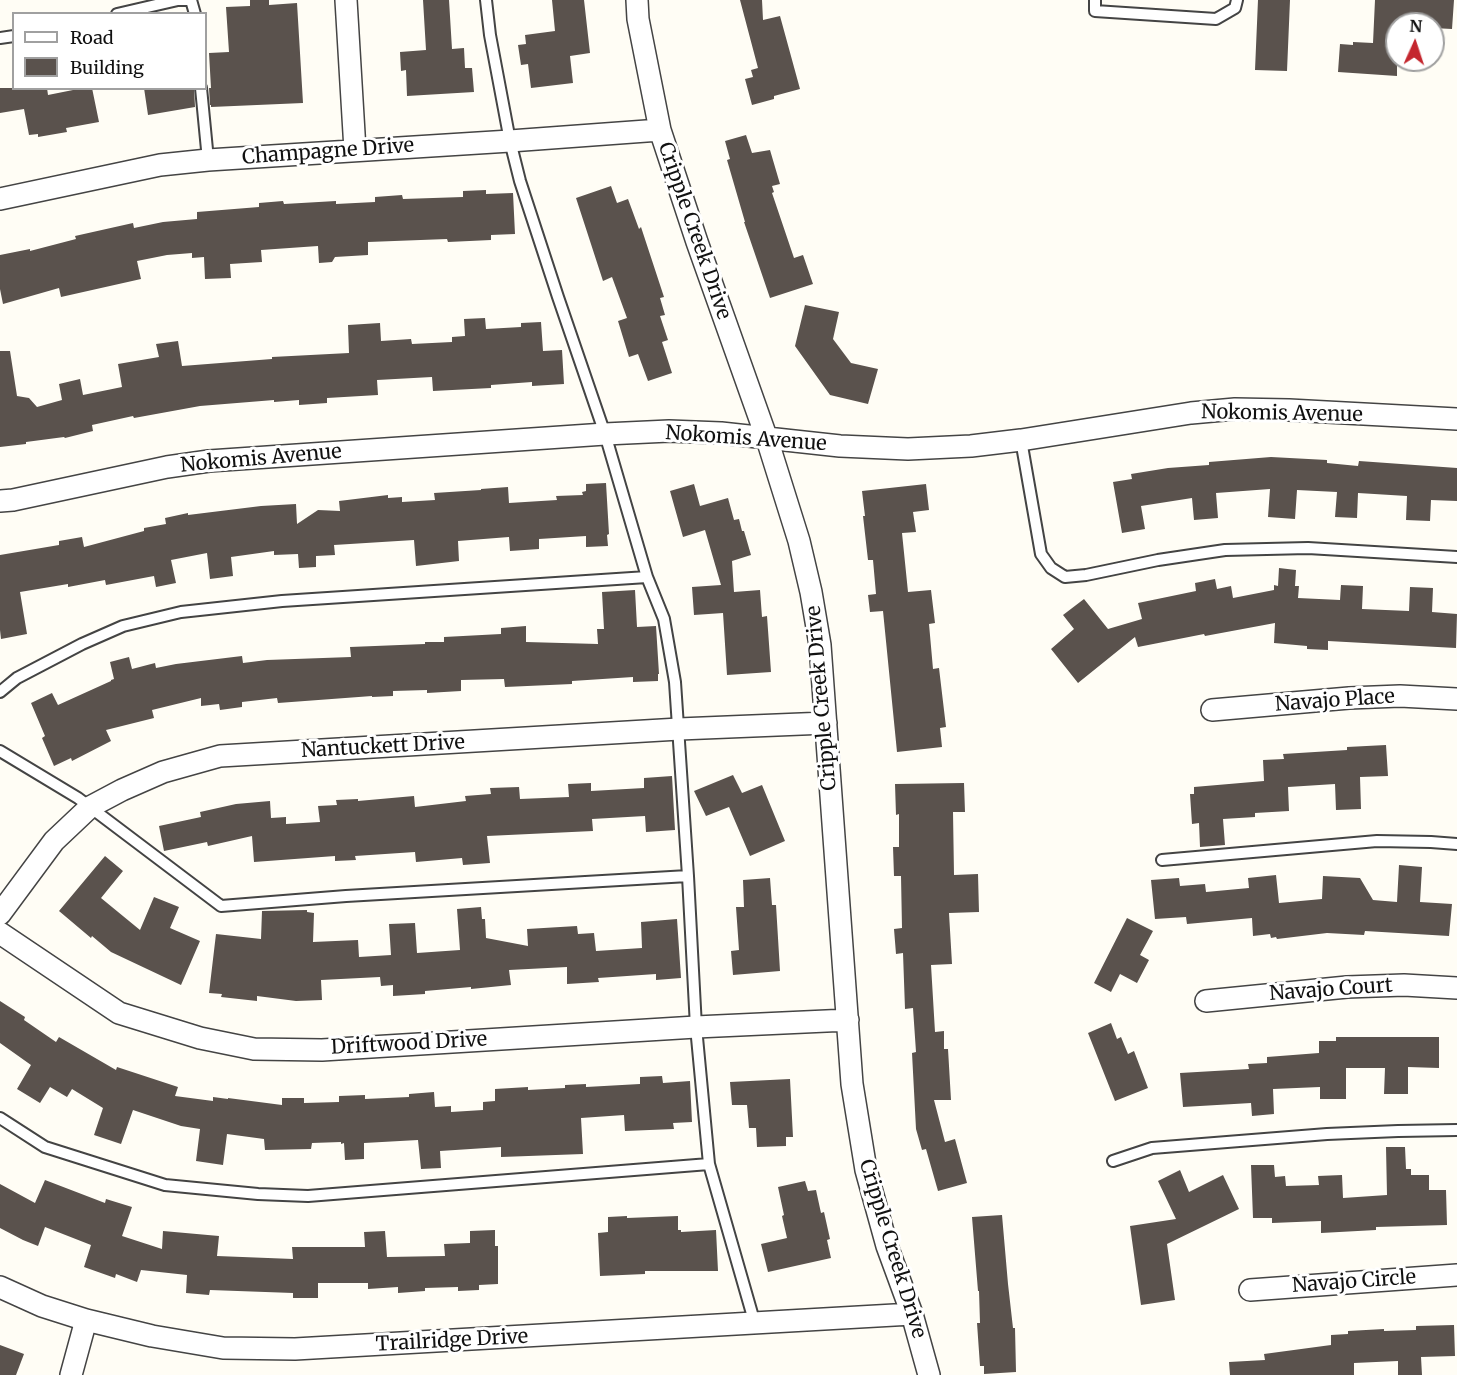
<!DOCTYPE html>
<style>
body{margin:0}
#map{position:relative;width:1457px;height:1375px;overflow:hidden;background:#fffdf5;font-family:Merriweather,serif}
canvas{display:block}
.legend{position:absolute;left:12px;top:12px;width:195px;height:78px;box-sizing:border-box;background:#fff;border:2px solid #a0a0a0;margin:0;padding:8px 10px;list-style:none;font-size:18px;color:#111}
.legend li{display:flex;align-items:center;gap:12px;height:30px}
.legend b{width:30px;border:2px solid #a0a0a0}
.north{position:absolute;left:1385px;top:12px;width:60px;height:60px;box-sizing:border-box;background:#fff;border:2px solid #a0a0a0;border-radius:50%;rotate:3deg;font-size:16px;font-weight:700;line-height:24px;text-align:center;color:#111}
.north::after{content:'';display:block;margin:auto;width:21px;height:27px;background:#c4262e;clip-path:polygon(50% 0,100% 100%,50% 72%,0 100%)}
</style>
<div id="map">
<canvas width="1457" height="1375"></canvas>
<ul class="legend">
<li><b style="height:8px;background:#fff"></b>Road</li>
<li><b style="height:16px;background:#5a524d"></b>Building</li>
</ul>
<div class="north">N</div>
</div>
<script>
const ctx = document.querySelector('canvas').getContext('2d');
ctx.lineJoin = 'round';
function fillPath(path, color) { ctx.fillStyle = color; ctx.fill(path, 'evenodd'); }
const poly = rows => new Path2D(rows.map(r => 'M' + r).join(''));
function stroke(path, color, width, dash) { ctx.strokeStyle = color; ctx.lineWidth = width; ctx.lineCap = dash ? 'butt' : 'round'; ctx.setLineDash(dash || []); ctx.stroke(path); }
function drawText(font, color, halo, rows, align = 'center') {
  ctx.font = font + ' Merriweather,serif'; ctx.lineWidth = 6; ctx.setLineDash([]); ctx.textBaseline = 'middle'; ctx.strokeStyle = halo; ctx.fillStyle = color; for (const [text, x, y, turn = 0] of rows) {
    ctx.save(); ctx.translate(x, y); ctx.rotate((+turn || 0) * Math.PI / 180); ctx.textAlign = isNaN(turn) ? turn : align; if (halo) ctx.strokeText(text, 0, 0); ctx.fillText(text, 0, 0); ctx.restore();
  }
}
const building = poly([
 [250,0,269,0,269,5,297,3,303,103,211,107,211,105,210,105,209,88,211,88,209,53,229,52,226,7,250,6],
 [423,0,449,0,452,49,464,48,465,68,472,68,474,92,407,96,406,70,401,71,400,52,426,50],
 [552,0,584,0,590,53,570,56,573,83,531,88,528,64,521,65,518,45,526,44,525,35,555,31],
 [740,0,762,0,763,20,780,16,800,89,774,96,774,99,752,105,745,79,753,77,751,70,758,68],
 [1258,0,1290,0,1287,71,1255,70],
 [1375,0,1454,0,1452,29,1433,28,1433,24,1397,24,1397,76,1338,72,1340,44,1353,45,1353,42,1373,43],
 [0,88,47,88,48,95,83,88,92,88,99,122,66,128,67,132,38,137,38,134,29,135,24,109,0,113],
 [144,88,194,88,195,107,148,115],
 [746,135,752,153,770,150,780,184,772,186,774,192,772,193,794,258,803,255,813,284,770,298,744,222,745,222,727,160,730,159,725,141],
 [611,186,617,203,628,199,639,229,641,227,664,297,660,298,665,315,660,316,668,340,662,342,672,373,648,381,638,354,629,357,618,321,627,318,612,277,603,281,576,198],
 [486,190,486,194,513,193,515,234,491,235,491,240,448,242,447,239,368,242,368,255,335,257,332,262,319,263,318,246,261,250,262,262,230,264,231,278,205,279,204,257,192,258,192,253,167,255,137,261,141,279,61,297,59,288,3,304,0,289,0,255,30,249,30,251,76,239,75,236,133,223,134,228,163,222,197,219,197,212,259,207,259,203,283,201,284,204,336,201,336,204,375,202,375,197,402,195,403,199,463,197,463,191],
 [805,305,839,312,833,339,851,363,878,369,868,404,830,395,795,346],
 [485,318,486,329,521,327,521,323,541,322,543,351,562,350,564,384,532,386,532,382,491,385,491,388,433,391,432,377,377,380,378,395,327,398,327,403,299,405,299,400,274,402,274,400,200,406,134,418,133,416,92,425,93,431,65,438,64,437,26,442,26,444,0,447,0,351,10,351,17,396,29,398,37,407,62,400,59,384,80,379,83,395,122,387,118,364,159,357,156,344,178,341,182,366,272,359,272,357,349,353,348,325,380,323,381,341,411,339,412,344,452,342,452,337,465,336,464,319],
 [1271,457,1327,460,1327,463,1358,466,1359,461,1457,468,1457,501,1431,500,1430,521,1406,520,1407,496,1358,493,1357,518,1335,517,1337,492,1297,490,1295,519,1268,517,1270,489,1216,493,1218,518,1194,520,1192,498,1141,506,1145,529,1122,533,1113,482,1132,479,1131,474,1168,468,1209,465,1209,462],
 [606,483,609,534,607,535,608,546,586,547,586,536,539,539,539,549,510,551,509,537,458,541,459,561,416,566,414,540,334,545,335,555,316,556,316,567,299,568,298,554,274,555,274,551,231,557,233,576,210,579,207,553,171,560,176,583,156,587,154,576,106,585,105,580,68,587,68,584,20,592,27,634,1,639,0,630,0,555,59,545,59,541,82,537,84,547,144,531,144,528,166,524,165,518,188,513,188,515,261,506,296,504,297,524,318,510,340,511,339,501,388,495,388,498,402,497,402,502,435,500,434,493,481,490,481,489,508,487,509,503,557,500,556,496,583,495,582,492,586,491,586,484],
 [694,484,700,506,728,498,734,520,739,519,742,531,744,531,751,555,732,561,734,592,760,590,762,617,767,616,771,672,727,675,723,613,694,615,692,587,721,585,705,530,683,537,670,491],
 [926,484,929,510,913,512,916,532,902,533,908,592,931,590,935,623,929,624,933,669,939,668,946,727,940,728,942,747,897,752,883,611,870,612,868,595,876,594,873,560,868,560,863,516,865,516,862,491],
 [1279,568,1296,570,1295,586,1299,586,1298,598,1340,600,1341,585,1363,586,1362,609,1409,611,1410,587,1433,588,1432,612,1457,614,1456,648,1328,641,1328,650,1307,649,1307,646,1274,643,1275,623,1205,636,1204,634,1138,647,1135,637,1078,683,1051,649,1074,629,1063,615,1084,599,1108,629,1142,619,1138,603,1196,591,1195,583,1215,579,1217,589,1231,586,1233,598,1274,590,1274,585,1278,586],
 [635,590,637,627,656,626,659,674,658,674,658,681,633,682,633,677,572,681,572,684,505,687,504,679,461,680,461,691,427,693,427,690,393,691,393,696,372,697,372,696,278,703,277,698,242,702,242,707,220,710,219,704,201,706,201,698,152,710,154,718,106,730,111,741,72,761,71,758,54,766,42,738,45,736,31,703,52,693,58,705,111,681,111,680,114,679,110,662,129,657,132,669,155,663,156,668,176,664,242,656,243,663,267,660,351,657,350,647,425,644,425,642,444,642,444,637,501,634,501,628,526,626,526,642,598,644,597,629,604,629,602,592],
 [1386,745,1388,776,1360,777,1361,809,1336,810,1335,784,1288,787,1289,811,1255,813,1255,817,1223,819,1225,845,1200,847,1199,823,1192,824,1190,794,1194,794,1194,787,1264,781,1263,760,1284,759,1283,754,1347,750,1347,747],
 [733,775,742,793,762,785,785,841,750,856,729,807,706,816,694,791],
 [672,776,675,830,646,832,645,816,592,819,593,831,487,836,490,863,463,865,462,858,416,862,415,852,355,856,356,860,335,861,335,856,254,862,252,836,208,846,207,842,164,851,159,826,201,817,200,812,236,804,270,801,271,818,286,817,286,824,320,822,318,806,337,805,336,800,358,799,358,801,414,796,415,807,466,801,465,796,491,794,490,788,519,787,520,799,569,797,568,784,591,783,591,791,644,788,644,778],
 [964,783,965,812,953,812,954,875,978,874,979,912,949,913,952,964,931,965,935,1032,944,1031,944,1049,948,1049,951,1100,934,1100,945,1142,955,1139,967,1183,938,1191,926,1149,922,1150,916,1129,912,1053,916,1052,913,1008,905,1009,903,953,896,954,894,929,902,928,901,876,894,876,893,847,899,847,899,814,896,815,895,784],
 [105,856,123,871,101,898,140,930,154,897,179,907,170,928,200,941,181,985,111,952,92,936,91,938,59,911],
 [1399,865,1422,867,1420,902,1452,904,1449,936,1365,931,1364,935,1327,933,1277,939,1276,937,1271,938,1270,934,1253,936,1252,918,1187,924,1186,917,1155,919,1151,880,1179,878,1180,886,1205,884,1206,892,1249,888,1248,878,1276,875,1279,903,1322,899,1323,876,1360,878,1373,900,1397,902],
 [770,878,772,905,776,905,780,971,733,975,731,951,739,950,736,907,744,907,743,880],
 [481,907,482,919,485,919,486,938,528,946,527,929,577,926,578,934,594,933,596,951,642,948,641,922,677,919,681,978,656,980,656,974,598,978,599,982,567,984,567,967,509,970,511,985,471,989,471,987,425,991,425,994,393,996,393,985,381,986,380,977,321,980,322,1000,296,1001,257,996,257,1001,221,997,222,994,209,993,216,934,261,939,262,911,307,910,307,912,314,913,313,942,358,940,359,957,391,955,389,924,415,923,417,953,460,950,457,909],
 [1127,918,1153,931,1140,955,1149,960,1137,983,1120,974,1111,992,1094,983],
 [0,1001,25,1017,24,1020,56,1042,59,1037,116,1070,117,1067,178,1087,175,1096,213,1101,213,1097,228,1099,228,1098,282,1105,282,1098,304,1098,304,1103,339,1102,339,1096,365,1095,365,1099,409,1097,409,1094,434,1092,435,1107,451,1106,451,1112,483,1110,483,1102,495,1101,495,1089,528,1087,528,1090,565,1088,565,1085,586,1084,586,1087,640,1084,640,1077,662,1076,663,1083,690,1081,692,1122,673,1123,674,1129,625,1131,624,1115,581,1118,583,1154,501,1157,501,1147,440,1151,441,1168,421,1169,418,1140,364,1143,364,1159,345,1160,344,1143,341,1144,341,1142,312,1143,311,1149,265,1150,264,1139,227,1134,223,1165,196,1161,200,1129,181,1126,133,1110,121,1144,94,1135,103,1108,72,1089,67,1097,50,1087,40,1103,17,1089,31,1065,0,1043],
 [1111,1023,1117,1039,1121,1037,1128,1054,1134,1051,1148,1088,1115,1101,1088,1033],
 [1336,1037,1439,1037,1439,1068,1408,1067,1408,1094,1384,1094,1385,1068,1346,1068,1346,1099,1320,1099,1320,1087,1273,1089,1274,1114,1252,1116,1251,1103,1183,1107,1180,1073,1249,1069,1248,1064,1267,1063,1267,1057,1319,1053,1319,1041,1336,1041],
 [790,1079,793,1137,786,1137,786,1146,757,1147,756,1128,749,1128,747,1105,732,1105,730,1082],
 [1386,1147,1405,1147,1406,1169,1411,1169,1411,1175,1429,1175,1429,1190,1446,1190,1447,1225,1376,1227,1376,1230,1321,1233,1321,1221,1272,1223,1272,1218,1253,1218,1251,1165,1274,1165,1275,1177,1285,1176,1286,1186,1319,1185,1318,1176,1342,1175,1343,1198,1387,1195],
 [1180,1170,1189,1192,1223,1175,1239,1209,1167,1244,1175,1300,1141,1305,1130,1226,1176,1219,1158,1181],
 [45,1180,105,1203,106,1199,132,1207,122,1236,162,1249,163,1231,219,1236,217,1256,293,1259,292,1247,365,1247,364,1232,385,1231,387,1257,445,1256,444,1244,470,1243,470,1231,495,1230,495,1246,498,1246,498,1284,479,1285,479,1290,458,1291,458,1287,425,1288,425,1291,398,1293,398,1287,368,1289,368,1283,318,1283,318,1298,293,1298,293,1293,210,1290,209,1295,186,1293,187,1275,141,1270,137,1282,116,1274,115,1278,84,1267,91,1245,45,1227,38,1246,23,1240,0,1228,0,1184,35,1203],
 [805,1181,808,1191,816,1190,821,1213,824,1212,830,1239,827,1240,831,1258,768,1272,761,1244,787,1238,782,1216,784,1215,778,1187],
 [1002,1215,1008,1284,1013,1328,1015,1328,1016,1372,984,1374,984,1366,980,1366,977,1323,980,1323,979,1291,978,1291,972,1217],
 [627,1216,627,1218,678,1216,678,1230,681,1230,681,1232,716,1230,718,1271,645,1271,645,1274,600,1276,598,1233,608,1232,608,1217],
 [1454,1325,1455,1356,1421,1357,1422,1375,1398,1375,1398,1361,1354,1363,1354,1375,1230,1375,1229,1362,1265,1360,1264,1354,1331,1345,1331,1335,1348,1334,1348,1331,1384,1329,1384,1331,1416,1330,1416,1326],
 [0,1345,24,1354,16,1375,0,1375]
]);
const lane = poly([
 [1095,0,1095,11,1216,19,1235,8,1237,0],
 [117,14,178,0,191,0,195,14],
 [0,38,14,36],
 [201,88,208,160],
 [1021,440,1041,554,1051,568,1065,577,1086,575,1158,560,1225,550,1308,548,1457,557],
 [0,692,17,678,82,644,123,626,181,612,282,601,647,577],
 [0,751,78,798,221,906,346,896,688,876],
 [1162,860,1377,841,1431,842,1457,844],
 [0,1118,45,1147,165,1185,258,1194,308,1196,709,1164,696,1027,688,876,675,682,664,619,647,577,605,434,558,297,520,181,510,141,490,35,486,0],
 [1113,1161,1152,1148,1327,1134,1398,1131,1457,1130],
 [709,1164,755,1324]
]);
const street = poly([
 [346,0,355,150],
 [637,0,638,19,660,130,697,242,767,439,799,541,811,592,820,645,852,1084,866,1170,887,1246,912,1314,929,1375],
 [0,199,160,165,208,160,510,141,660,130],
 [0,501,13,500,167,467,209,461,605,434,669,431,721,433,840,446,908,449,971,446,1021,440,1191,413,1235,409,1289,410,1457,419],
 [1212,710,1349,698,1400,696,1457,699],
 [0,914,54,841,90,807,122,790,163,772,220,756,679,729,826,723],
 [0,933,119,1013,200,1038,254,1049,322,1050,696,1027,848,1020],
 [1206,1001,1347,987,1404,985,1457,988],
 [0,1287,42,1306,86,1320,152,1336,223,1348,295,1349,912,1314],
 [1250,1290,1457,1275],
 [71,1375,86,1320]
]);
const streetNames = [
 ["Champagne Drive",328,152,-4],
 ["Cripple Creek Drive",694,231,71],
 ["Nokomis Avenue",1282,414,1],
 ["Nokomis Avenue",746,439,4],
 ["Nokomis Avenue",261,459,-5],
 ["Cripple Creek Drive",822,698,-95],
 ["Navajo Place",1335,701,-4],
 ["Nantuckett Drive",383,747,-3],
 ["Navajo Court",1331,990,-4],
 ["Driftwood Drive",409,1044,-3],
 ["Cripple Creek Drive",892,1249,73],
 ["Navajo Circle",1354,1282,-4],
 ["Trailridge Drive",452,1341,-3]
];
fillPath(building, '#5a524d');
stroke(lane, '#444', 14);
stroke(street, '#444', 24);
stroke(lane, '#fff', 10);
stroke(street, '#fff', 21);
drawText('20px', '#111', '#fff', streetNames);
</script>
